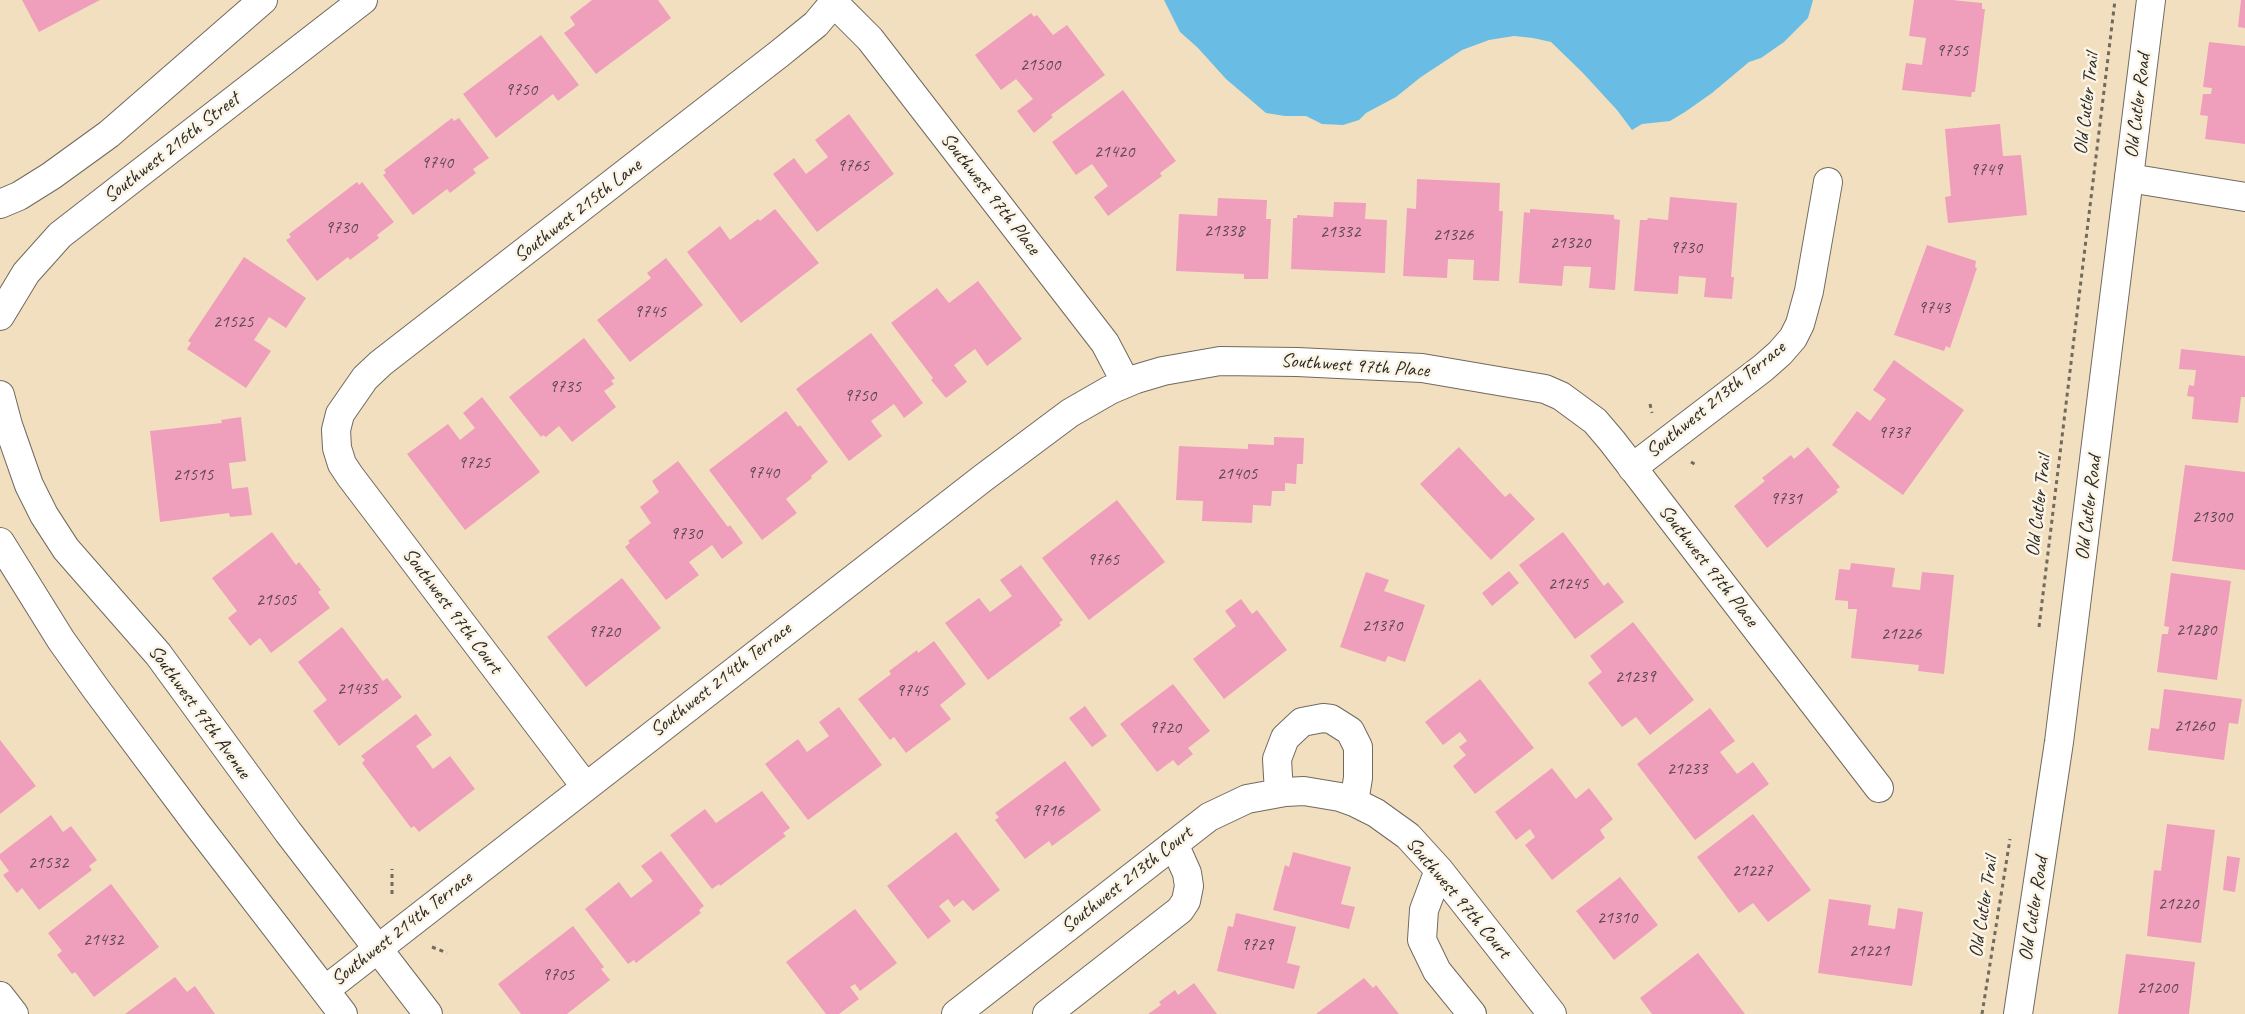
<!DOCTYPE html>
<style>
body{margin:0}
canvas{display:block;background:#f2dfbf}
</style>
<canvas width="2245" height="1014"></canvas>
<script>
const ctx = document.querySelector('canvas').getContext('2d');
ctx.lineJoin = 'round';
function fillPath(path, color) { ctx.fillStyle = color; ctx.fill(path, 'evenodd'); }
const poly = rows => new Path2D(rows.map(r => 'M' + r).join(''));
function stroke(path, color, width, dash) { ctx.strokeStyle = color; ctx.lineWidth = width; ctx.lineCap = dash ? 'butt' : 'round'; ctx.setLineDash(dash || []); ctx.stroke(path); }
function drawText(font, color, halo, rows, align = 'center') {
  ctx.font = font + ' Caveat,sans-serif'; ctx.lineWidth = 5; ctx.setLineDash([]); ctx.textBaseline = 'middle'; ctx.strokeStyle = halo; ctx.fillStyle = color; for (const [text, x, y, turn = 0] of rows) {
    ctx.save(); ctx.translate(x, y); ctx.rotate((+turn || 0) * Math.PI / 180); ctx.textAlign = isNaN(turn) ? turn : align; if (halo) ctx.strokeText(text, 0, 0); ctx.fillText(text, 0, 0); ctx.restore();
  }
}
const water = poly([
 [1164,0,1813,0,1808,18,1784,42,1761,58,1749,62,1712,93,1685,112,1670,121,1642,124,1632,130,1617,110,1582,72,1551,42,1533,38,1514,36,1489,40,1462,50,1421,77,1396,97,1366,113,1359,120,1343,125,1322,124,1306,116,1285,116,1266,113,1226,79,1198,48,1180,32]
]);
const building = poly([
 [22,0,100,0,39,32],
 [592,0,658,0,671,18,596,74,564,33,575,25,570,17],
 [1914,0,1952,0,1982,3,1982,9,1985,9,1975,92,1972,92,1971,97,1902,90,1906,63,1922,65,1926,38,1909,36],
 [2241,0,2245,0,2245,28,2238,27],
 [1031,13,1034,17,1037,15,1053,35,1067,25,1105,75,1051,115,1053,117,1034,133,1017,111,1033,99,1016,79,1001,90,975,55],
 [541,35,579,85,558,101,553,94,496,138,463,94],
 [2209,42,2245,46,2245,144,2205,139,2208,116,2200,115,2203,94,2211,94,2212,88,2203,87],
 [1123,90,1176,161,1160,173,1162,176,1108,216,1094,197,1108,186,1092,164,1076,175,1052,142],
 [849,114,894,174,817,232,773,174,794,158,806,174,828,157,815,140],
 [452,118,454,121,459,118,489,158,473,169,476,173,450,193,447,189,413,215,383,175,386,173,384,170],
 [2000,124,2003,156,2021,155,2027,215,1948,223,1945,197,1951,196,1945,129],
 [1417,179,1500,183,1499,211,1503,211,1499,281,1473,280,1474,260,1448,259,1447,278,1403,276,1407,208,1416,209],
 [357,182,359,185,362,182,394,222,377,235,379,238,350,260,348,257,317,281,286,240,291,237,289,234],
 [1670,197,1737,203,1731,277,1734,277,1732,299,1704,297,1706,278,1679,276,1678,294,1634,291,1640,220,1647,220,1648,218,1668,220],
 [1218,198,1267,200,1266,219,1271,219,1268,279,1244,279,1244,274,1176,271,1179,214,1217,216],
 [1334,202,1366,203,1365,219,1387,220,1385,273,1291,269,1293,218,1297,218,1297,215,1333,217],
 [775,209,819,263,741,323,687,252,720,226,730,240,758,219,760,221],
 [1530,209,1614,215,1614,219,1620,220,1615,290,1589,288,1591,267,1564,266,1562,286,1519,283,1524,212,1530,213],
 [1927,245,1976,261,1975,267,1977,268,1950,348,1946,346,1944,351,1894,335],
 [244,257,306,298,286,328,269,317,254,340,271,351,246,388,187,349,191,343,188,341],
 [666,258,703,305,630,362,597,320,651,278,647,273],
 [978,281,1022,339,987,366,975,349,954,365,967,382,946,398,931,380,933,378,891,323,937,288,949,303],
 [871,333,923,403,904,418,894,404,871,421,882,436,849,461,796,389],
 [584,338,615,378,611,381,614,384,604,391,616,407,572,442,559,426,546,437,543,435,541,437,509,397],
 [2181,349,2245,356,2245,397,2241,397,2238,423,2192,419,2194,397,2187,396,2189,385,2194,386,2196,370,2179,369],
 [1894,360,1964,410,1903,495,1832,445,1857,411,1870,421,1886,399,1873,390],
 [482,397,540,472,465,530,407,454,448,424,460,440,475,428,463,413],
 [786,411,798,427,800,425,828,462,811,476,812,478,786,499,797,513,762,540,709,470],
 [241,417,246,461,229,463,232,489,248,487,252,515,230,517,229,513,160,522,150,431,222,423,221,420],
 [1274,437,1304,438,1303,464,1297,464,1296,484,1285,483,1285,491,1272,491,1271,506,1253,505,1252,523,1202,521,1203,501,1176,500,1179,446,1248,449,1248,444,1274,445],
 [1459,447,1505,497,1510,493,1535,519,1491,560,1420,484],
 [1808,447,1840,487,1836,490,1838,492,1767,548,1734,506,1765,481,1762,478,1791,455,1794,459],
 [678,461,728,527,730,525,743,543,722,559,712,545,689,562,699,575,666,600,625,547,630,543,628,541,651,523,640,507,659,492,652,481],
 [2185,465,2245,472,2245,570,2172,561],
 [1117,500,1165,562,1089,620,1042,558],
 [272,532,296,565,299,562,321,590,318,592,330,608,271,653,260,638,250,646,228,618,237,611,212,578],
 [1563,532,1604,586,1608,582,1624,602,1575,639,1519,565],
 [1851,563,1895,568,1892,587,1920,590,1922,572,1954,575,1944,674,1918,671,1919,665,1851,658,1857,609,1848,609,1848,601,1835,600,1839,569,1850,570],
 [1021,565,1063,620,1059,623,1061,625,988,680,945,623,979,598,990,612,1012,596,1000,580],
 [1509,571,1519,583,1492,606,1482,593],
 [1366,572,1389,580,1384,591,1425,605,1405,662,1388,656,1385,662,1340,647],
 [2171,573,2231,581,2217,680,2157,672,2162,634,2168,634,2169,627,2164,626],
 [622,578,661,628,586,687,547,637],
 [1241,599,1252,614,1257,610,1287,650,1224,699,1193,659,1236,626,1225,611],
 [1633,622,1694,700,1650,735,1636,717,1622,727,1588,683,1602,672,1590,656],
 [342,627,383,681,387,678,402,697,339,746,313,711,327,700,298,662],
 [934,641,966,684,940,705,951,719,906,753,894,737,890,740,858,699,891,674,889,671,917,650,918,653],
 [1480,679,1534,748,1475,794,1453,766,1466,755,1459,747,1467,741,1460,732,1443,745,1425,722],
 [1173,684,1210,731,1188,748,1193,754,1178,766,1173,760,1157,772,1120,724],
 [2164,689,2242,699,2238,724,2229,723,2224,760,2148,750,2151,728,2159,729],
 [1085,706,1107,736,1092,747,1069,718],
 [839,707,882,765,808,820,765,764,798,739,807,752,829,736,819,722],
 [1710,708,1735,741,1720,752,1737,774,1753,762,1769,784,1695,840,1637,764],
 [416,714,432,735,416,746,433,769,450,756,475,789,419,832,414,826,411,828,362,763,365,760,361,756],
 [0,740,36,786,0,814],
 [1065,761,1101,810,1052,846,1049,841,1025,859,995,820,999,817,995,813],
 [1552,768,1576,799,1589,788,1613,819,1600,830,1605,838,1552,880,1525,845,1535,837,1530,829,1516,840,1495,812],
 [762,791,790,828,783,833,786,836,720,886,719,884,712,889,670,835,705,809,716,823],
 [1753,814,1811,890,1768,922,1753,903,1739,913,1697,857],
 [51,815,63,832,71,826,97,860,89,866,92,870,39,910,22,888,17,893,3,875,9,871,0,859,0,854],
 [2167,824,2215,830,2201,943,2147,936,2154,870,2161,871],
 [956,832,1000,890,973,911,963,900,954,907,948,899,939,906,951,921,928,939,887,886],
 [661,851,704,906,699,910,701,913,636,963,634,960,628,964,585,909,619,882,631,898,653,881,641,866],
 [1293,852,1351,867,1341,904,1355,907,1349,929,1273,910,1285,865,1289,867],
 [2227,856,2240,858,2235,892,2223,890],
 [1620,877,1658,925,1614,960,1576,911],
 [111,884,159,947,94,997,75,972,72,974,57,955,62,951,48,933],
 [1829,899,1871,905,1868,925,1895,929,1898,908,1923,912,1912,986,1818,973],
 [855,909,897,963,860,991,855,984,850,987,859,999,839,1014,826,1014,786,962],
 [1236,913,1296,927,1287,963,1300,966,1294,989,1217,971,1228,926,1233,927],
 [573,926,604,967,601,969,610,980,567,1014,521,1014,498,984],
 [1698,953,1745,1014,1652,1014,1640,998],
 [2126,954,2195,962,2189,1014,2118,1014],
 [175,977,187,992,195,986,215,1014,125,1014],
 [1364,978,1373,988,1376,985,1399,1014,1316,1014],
 [1194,983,1217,1014,1148,1014,1161,1005,1159,1002,1175,990,1178,995]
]);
const path = poly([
 [1650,404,1652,413],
 [1691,462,1698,466],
 [2039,627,2115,0],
 [392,894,392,869],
 [432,947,447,953],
 [1982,1014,2010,839]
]);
const street = poly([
 [834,3,870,39,1105,343,1126,383],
 [2129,178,2245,197],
 [1632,468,1763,368,1780,353,1793,338,1800,324,1809,291,1828,182],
 [585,786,350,476,342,464,337,448,336,430,340,414,365,378,381,363,779,54,816,24,836,0],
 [1279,793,1277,759,1285,738,1302,722,1323,718,1331,719,1350,731,1358,747,1358,778,1354,802],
 [1439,870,1424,910,1422,940,1437,971,1472,1014],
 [325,990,983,478,1070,413,1110,390,1136,379,1163,371,1220,361,1297,362,1422,368,1545,389,1561,396,1595,421,1612,441,1879,788],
 [0,996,14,1014],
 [956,1014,1209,817,1247,799,1285,792,1304,791,1340,797,1354,802,1376,813,1408,836,1439,870,1552,1014],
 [1047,1014,1180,910,1186,901,1189,886,1187,873,1174,844]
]);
const secondary = poly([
 [0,204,19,196,51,176,109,134,263,0],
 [0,316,26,273,60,235,363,0],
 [0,395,8,425,29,485,44,515,66,549,158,654,288,832,428,1014],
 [0,542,61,640,96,689,196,823,343,1014],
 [2018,1014,2059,742,2151,0]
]);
const numberNames = [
 ["9755",1952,51],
 ["21500",1040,65],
 ["9750",521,90],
 ["21420",1114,152],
 ["9740",437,163],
 ["9765",853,166],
 ["9749",1986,170],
 ["9730",341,228],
 ["21338",1224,231],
 ["21332",1340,232],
 ["21326",1453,235],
 ["21320",1570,243],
 ["9730",1686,248],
 ["9743",1934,308],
 ["9745",650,312],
 ["21525",233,322],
 ["9735",565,387],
 ["9750",860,396],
 ["9737",1894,433],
 ["9725",474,463],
 ["9740",763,473],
 ["21405",1237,474],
 ["21515",193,475],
 ["9731",1786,499],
 ["21300",2212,517],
 ["9730",686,534],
 ["9765",1103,560],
 ["21245",1568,584],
 ["21505",276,600],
 ["21370",1382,626],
 ["21280",2196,630],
 ["9720",604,632],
 ["21226",1901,634],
 ["21239",1635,677],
 ["21435",357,689],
 ["9745",912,691],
 ["21260",2194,726],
 ["9720",1165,728],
 ["21233",1687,769],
 ["9716",1048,811],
 ["21532",48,863],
 ["21227",1752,871],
 ["21220",2178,904],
 ["21310",1617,918],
 ["21432",103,940],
 ["9729",1257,945],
 ["21221",1869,951],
 ["9705",558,975],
 ["21200",2157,988]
];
const streetNames = [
 ["Old Cutler Trail",2087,104,-83],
 ["Old Cutler Road",2138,106,-83],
 ["Southwest 216th Street",172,148,-38],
 ["Southwest 97th Place",990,194,52],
 ["Southwest 215th Lane",578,211,-38],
 ["Southwest 97th Place",1355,366,4],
 ["Southwest 213th Terrace",1716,400,-39],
 ["Old Cutler Trail",2039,506,-83],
 ["Old Cutler Road",2089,508,-83],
 ["Southwest 97th Place",1708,566,52],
 ["Southwest 97th Court",452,611,53],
 ["Southwest 214th Terrace",721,680,-38],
 ["Southwest 97th Avenue",199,712,54],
 ["Southwest 213th Court",1127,880,-38],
 ["Southwest 97th Court",1458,898,50],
 ["Old Cutler Trail",1984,907,-81],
 ["Old Cutler Road",2034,909,-81],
 ["Southwest 214th Terrace",402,929,-38]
];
fillPath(water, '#69bde5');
fillPath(building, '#ef9fbb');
stroke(street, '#716a5f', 30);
stroke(secondary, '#716a5f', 30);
stroke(path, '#716a5f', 3, [4, 4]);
stroke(street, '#fff', 28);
stroke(secondary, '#fff', 28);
drawText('18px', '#5c484f', null, numberNames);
drawText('20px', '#2b2b2b', '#fcf5e5', streetNames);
</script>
